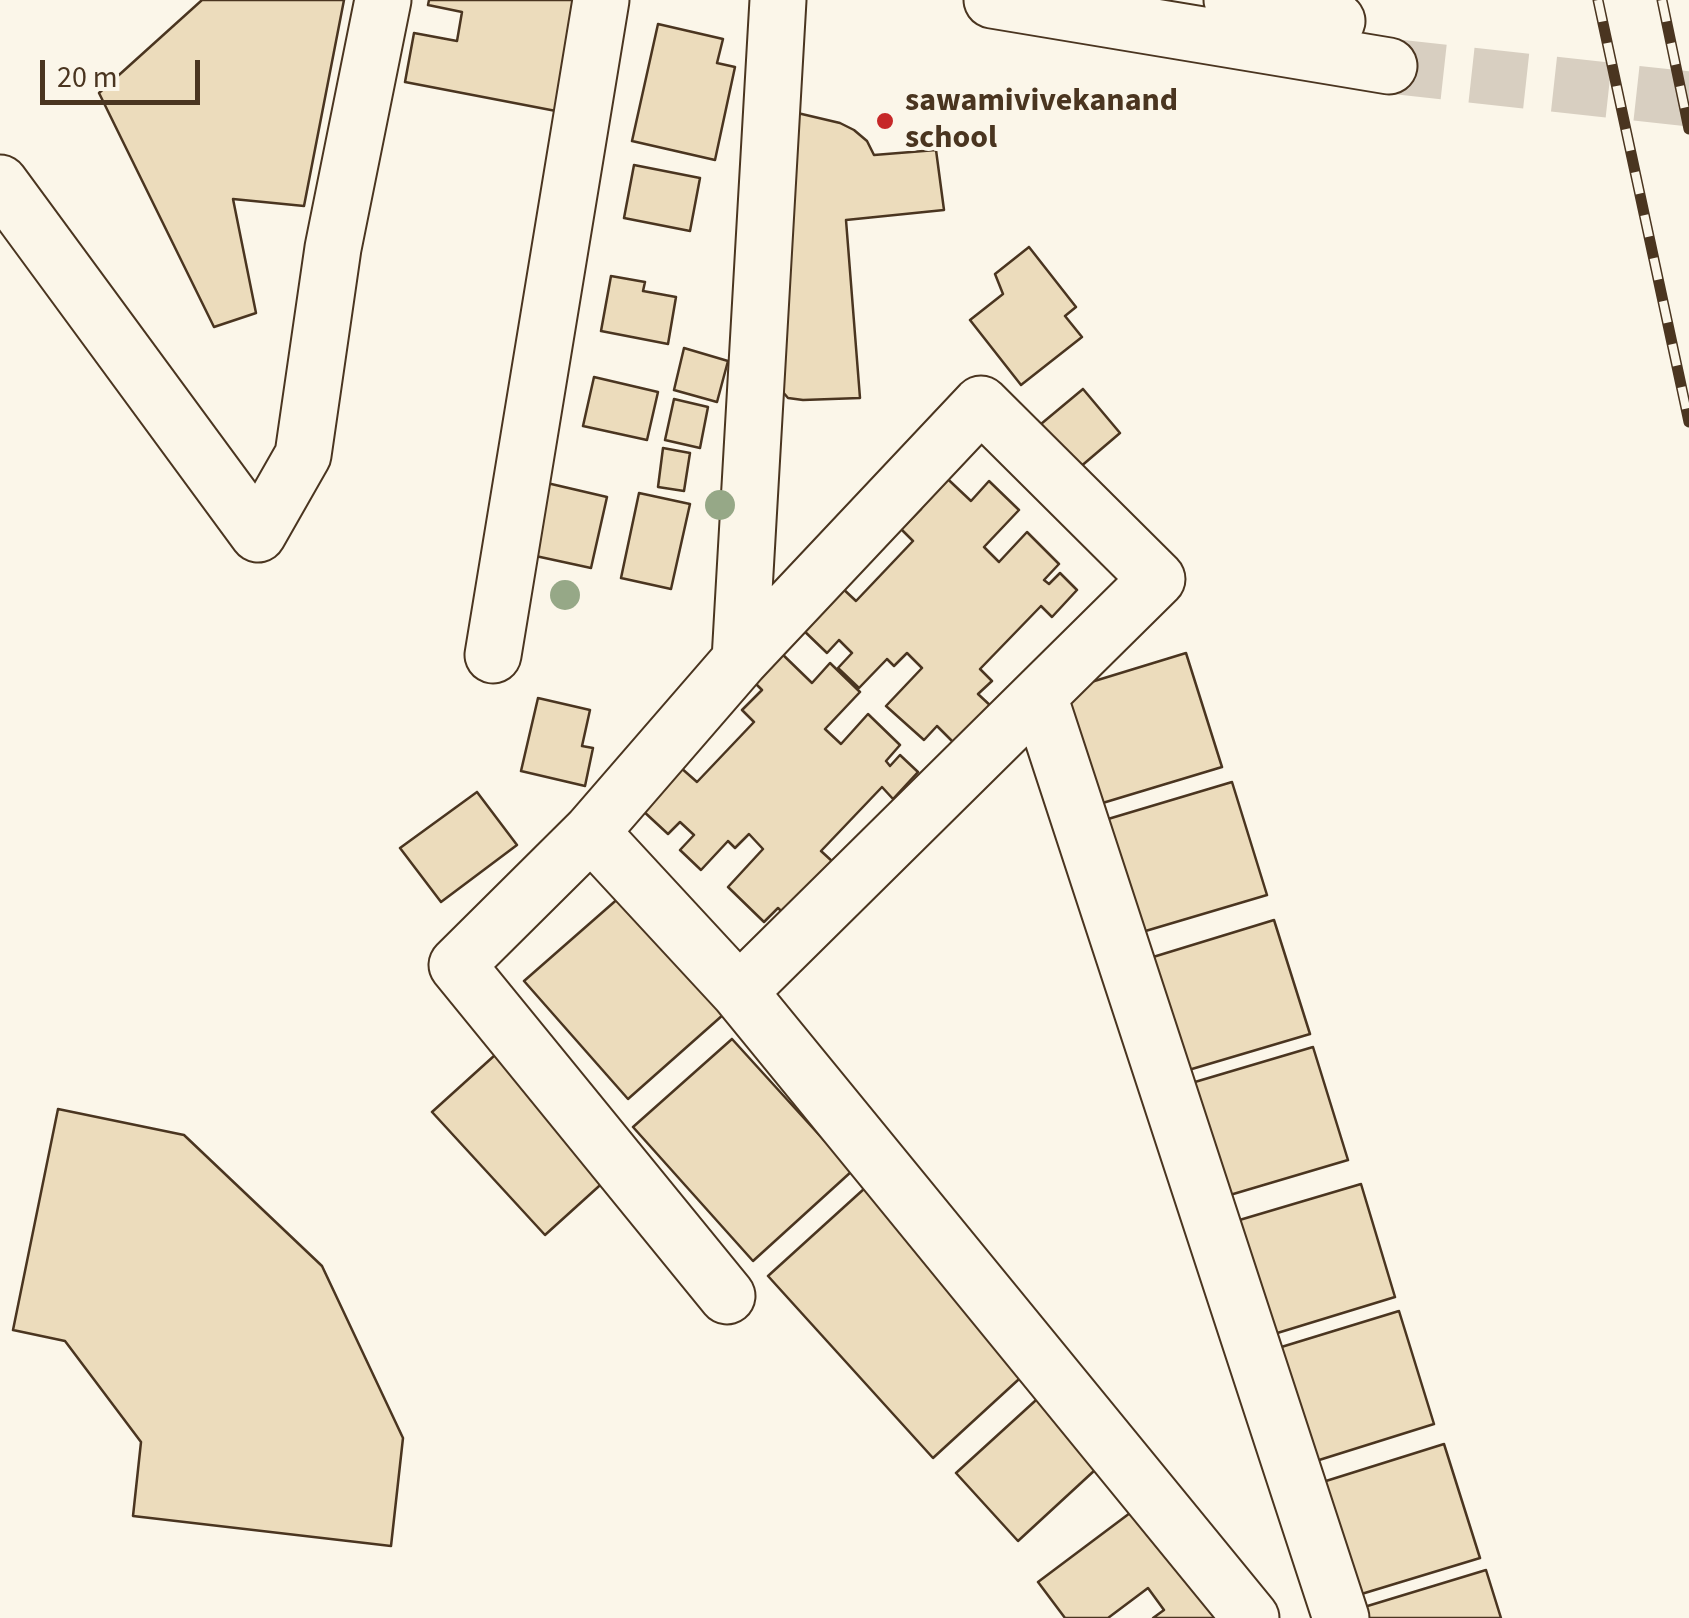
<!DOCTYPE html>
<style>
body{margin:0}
#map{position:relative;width:1689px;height:1618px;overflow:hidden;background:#fbf6e9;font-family:"Source Sans 3",sans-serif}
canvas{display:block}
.scale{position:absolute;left:40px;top:60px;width:160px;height:45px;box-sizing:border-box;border:5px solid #4a3520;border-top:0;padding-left:12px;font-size:30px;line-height:35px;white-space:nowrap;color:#4a3520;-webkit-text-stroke:8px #fbf6e9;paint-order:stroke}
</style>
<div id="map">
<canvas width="1689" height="1618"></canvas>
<div class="scale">20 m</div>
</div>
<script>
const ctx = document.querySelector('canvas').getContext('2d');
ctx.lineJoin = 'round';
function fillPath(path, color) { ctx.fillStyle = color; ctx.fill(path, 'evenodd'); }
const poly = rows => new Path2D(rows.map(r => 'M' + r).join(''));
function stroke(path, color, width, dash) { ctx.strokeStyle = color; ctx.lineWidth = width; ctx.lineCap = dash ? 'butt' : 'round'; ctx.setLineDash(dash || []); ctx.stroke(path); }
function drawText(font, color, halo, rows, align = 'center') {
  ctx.font = font + ' "Source Sans 3",sans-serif'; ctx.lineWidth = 8; ctx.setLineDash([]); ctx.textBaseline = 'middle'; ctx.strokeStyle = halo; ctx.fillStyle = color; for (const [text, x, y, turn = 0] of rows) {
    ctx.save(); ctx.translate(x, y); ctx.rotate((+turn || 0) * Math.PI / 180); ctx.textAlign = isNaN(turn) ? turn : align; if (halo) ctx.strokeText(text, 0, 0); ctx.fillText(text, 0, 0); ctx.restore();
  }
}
const building = poly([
 [202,0,344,0,304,206,233,199,256,313,214,327,99,93,202,0],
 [429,0,577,0,556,111,405,82,414,33,457,41,462,12,428,5,429,0],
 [658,24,723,39,717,63,735,67,715,160,632,141,658,24],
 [789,111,840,123,854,130,867,141,874,155,936,150,944,210,846,220,860,398,803,400,788,398,782,391,789,111],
 [634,165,700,178,690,231,624,218,634,165],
 [1029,247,1076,307,1065,316,1082,337,1021,385,970,320,1003,294,995,274,1029,247],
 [611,276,645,282,643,291,676,297,668,344,601,331,611,276],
 [684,348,728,361,717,402,674,390,684,348],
 [594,377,658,392,647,440,583,426,594,377],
 [1083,389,1120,433,1079,468,1041,424,1083,389],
 [674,399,708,407,700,448,665,440,674,399],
 [663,448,690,453,684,491,658,487,663,448],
 [936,468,971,501,989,481,1019,510,984,547,999,562,1027,532,1059,564,1044,580,1049,584,1060,573,1077,590,1052,617,1041,606,980,669,992,681,978,694,993,708,957,746,937,726,924,740,886,706,922,668,907,653,894,666,887,659,859,688,838,668,852,653,839,640,827,653,800,627,839,585,856,601,913,541,901,529,921,509,908,497,936,468],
 [547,483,607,497,591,568,531,555,547,483],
 [639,493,690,504,671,589,621,578,639,493],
 [777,649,812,683,830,663,860,692,825,729,841,744,868,714,900,745,886,761,890,766,900,755,918,772,893,799,882,787,821,851,833,862,799,928,778,908,764,922,728,887,763,849,749,834,735,848,728,841,701,870,680,850,694,835,680,822,668,834,641,809,680,767,697,782,754,722,742,710,762,690,750,678,777,649],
 [1186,653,1222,767,1086,808,1052,694,1186,653],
 [538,698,590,710,582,746,593,748,585,786,521,771,538,698],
 [1232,782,1267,895,1132,935,1098,822,1232,782],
 [477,792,517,845,441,902,400,848,477,792],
 [621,896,724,1014,628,1099,524,981,621,896],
 [1274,920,1310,1034,1175,1074,1140,961,1274,920],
 [732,1039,852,1171,753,1261,633,1127,732,1039],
 [1313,1047,1348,1160,1213,1200,1178,1087,1313,1047],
 [495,1055,608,1178,545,1235,432,1112,495,1055],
 [58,1109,184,1135,322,1266,403,1438,391,1546,133,1516,141,1442,65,1341,13,1330,58,1109],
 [1361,1184,1395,1297,1261,1338,1226,1224,1361,1184],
 [865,1188,1030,1369,933,1458,768,1276,865,1188],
 [1399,1311,1434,1424,1300,1466,1265,1352,1399,1311],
 [1046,1391,1108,1458,1018,1541,956,1473,1046,1391],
 [1444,1444,1480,1558,1345,1599,1310,1486,1444,1444],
 [1142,1504,1227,1618,1153,1618,1164,1610,1148,1588,1108,1618,1065,1618,1038,1582,1142,1504],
 [1486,1570,1501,1618,1353,1618,1351,1611,1486,1570]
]);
const minorTunnel = poly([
 [1389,66,1689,99]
]);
const minor = poly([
 [778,0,740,660,591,832,739,992,1251,1618],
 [992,0,1389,66],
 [1232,0,1337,21],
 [0,183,258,534,303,455,333,248,383,0],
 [493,655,601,0],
 [1039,696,1341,1618],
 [591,832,457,965,727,1296],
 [739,992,1157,579,981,404,740,660]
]);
const rail = poly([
 [1598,0,1689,422],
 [1662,0,1689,129]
]);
const trees = [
 [720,505],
 [565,595]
];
const markers = [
 [885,121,10,"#c62828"]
];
const poiNames = [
 ["sawamivivekanand",905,103],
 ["school",905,140]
];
fillPath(building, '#ecdcbc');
stroke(building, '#4a3520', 2.5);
stroke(minorTunnel, '#d8cfc1', 55, [55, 28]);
stroke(minor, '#4a3520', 59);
stroke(minor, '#fbf6e9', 55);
stroke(rail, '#4a3520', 11);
stroke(rail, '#fbf6e9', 8, [22]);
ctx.fillStyle = '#96a887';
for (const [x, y] of trees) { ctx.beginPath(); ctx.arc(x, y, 15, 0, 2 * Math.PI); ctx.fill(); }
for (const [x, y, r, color] of markers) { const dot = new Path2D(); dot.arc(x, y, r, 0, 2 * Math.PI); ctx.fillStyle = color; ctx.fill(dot); stroke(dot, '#fbf6e9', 4); }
drawText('bold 32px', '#4a3520', '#fbf6e9', poiNames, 'left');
</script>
